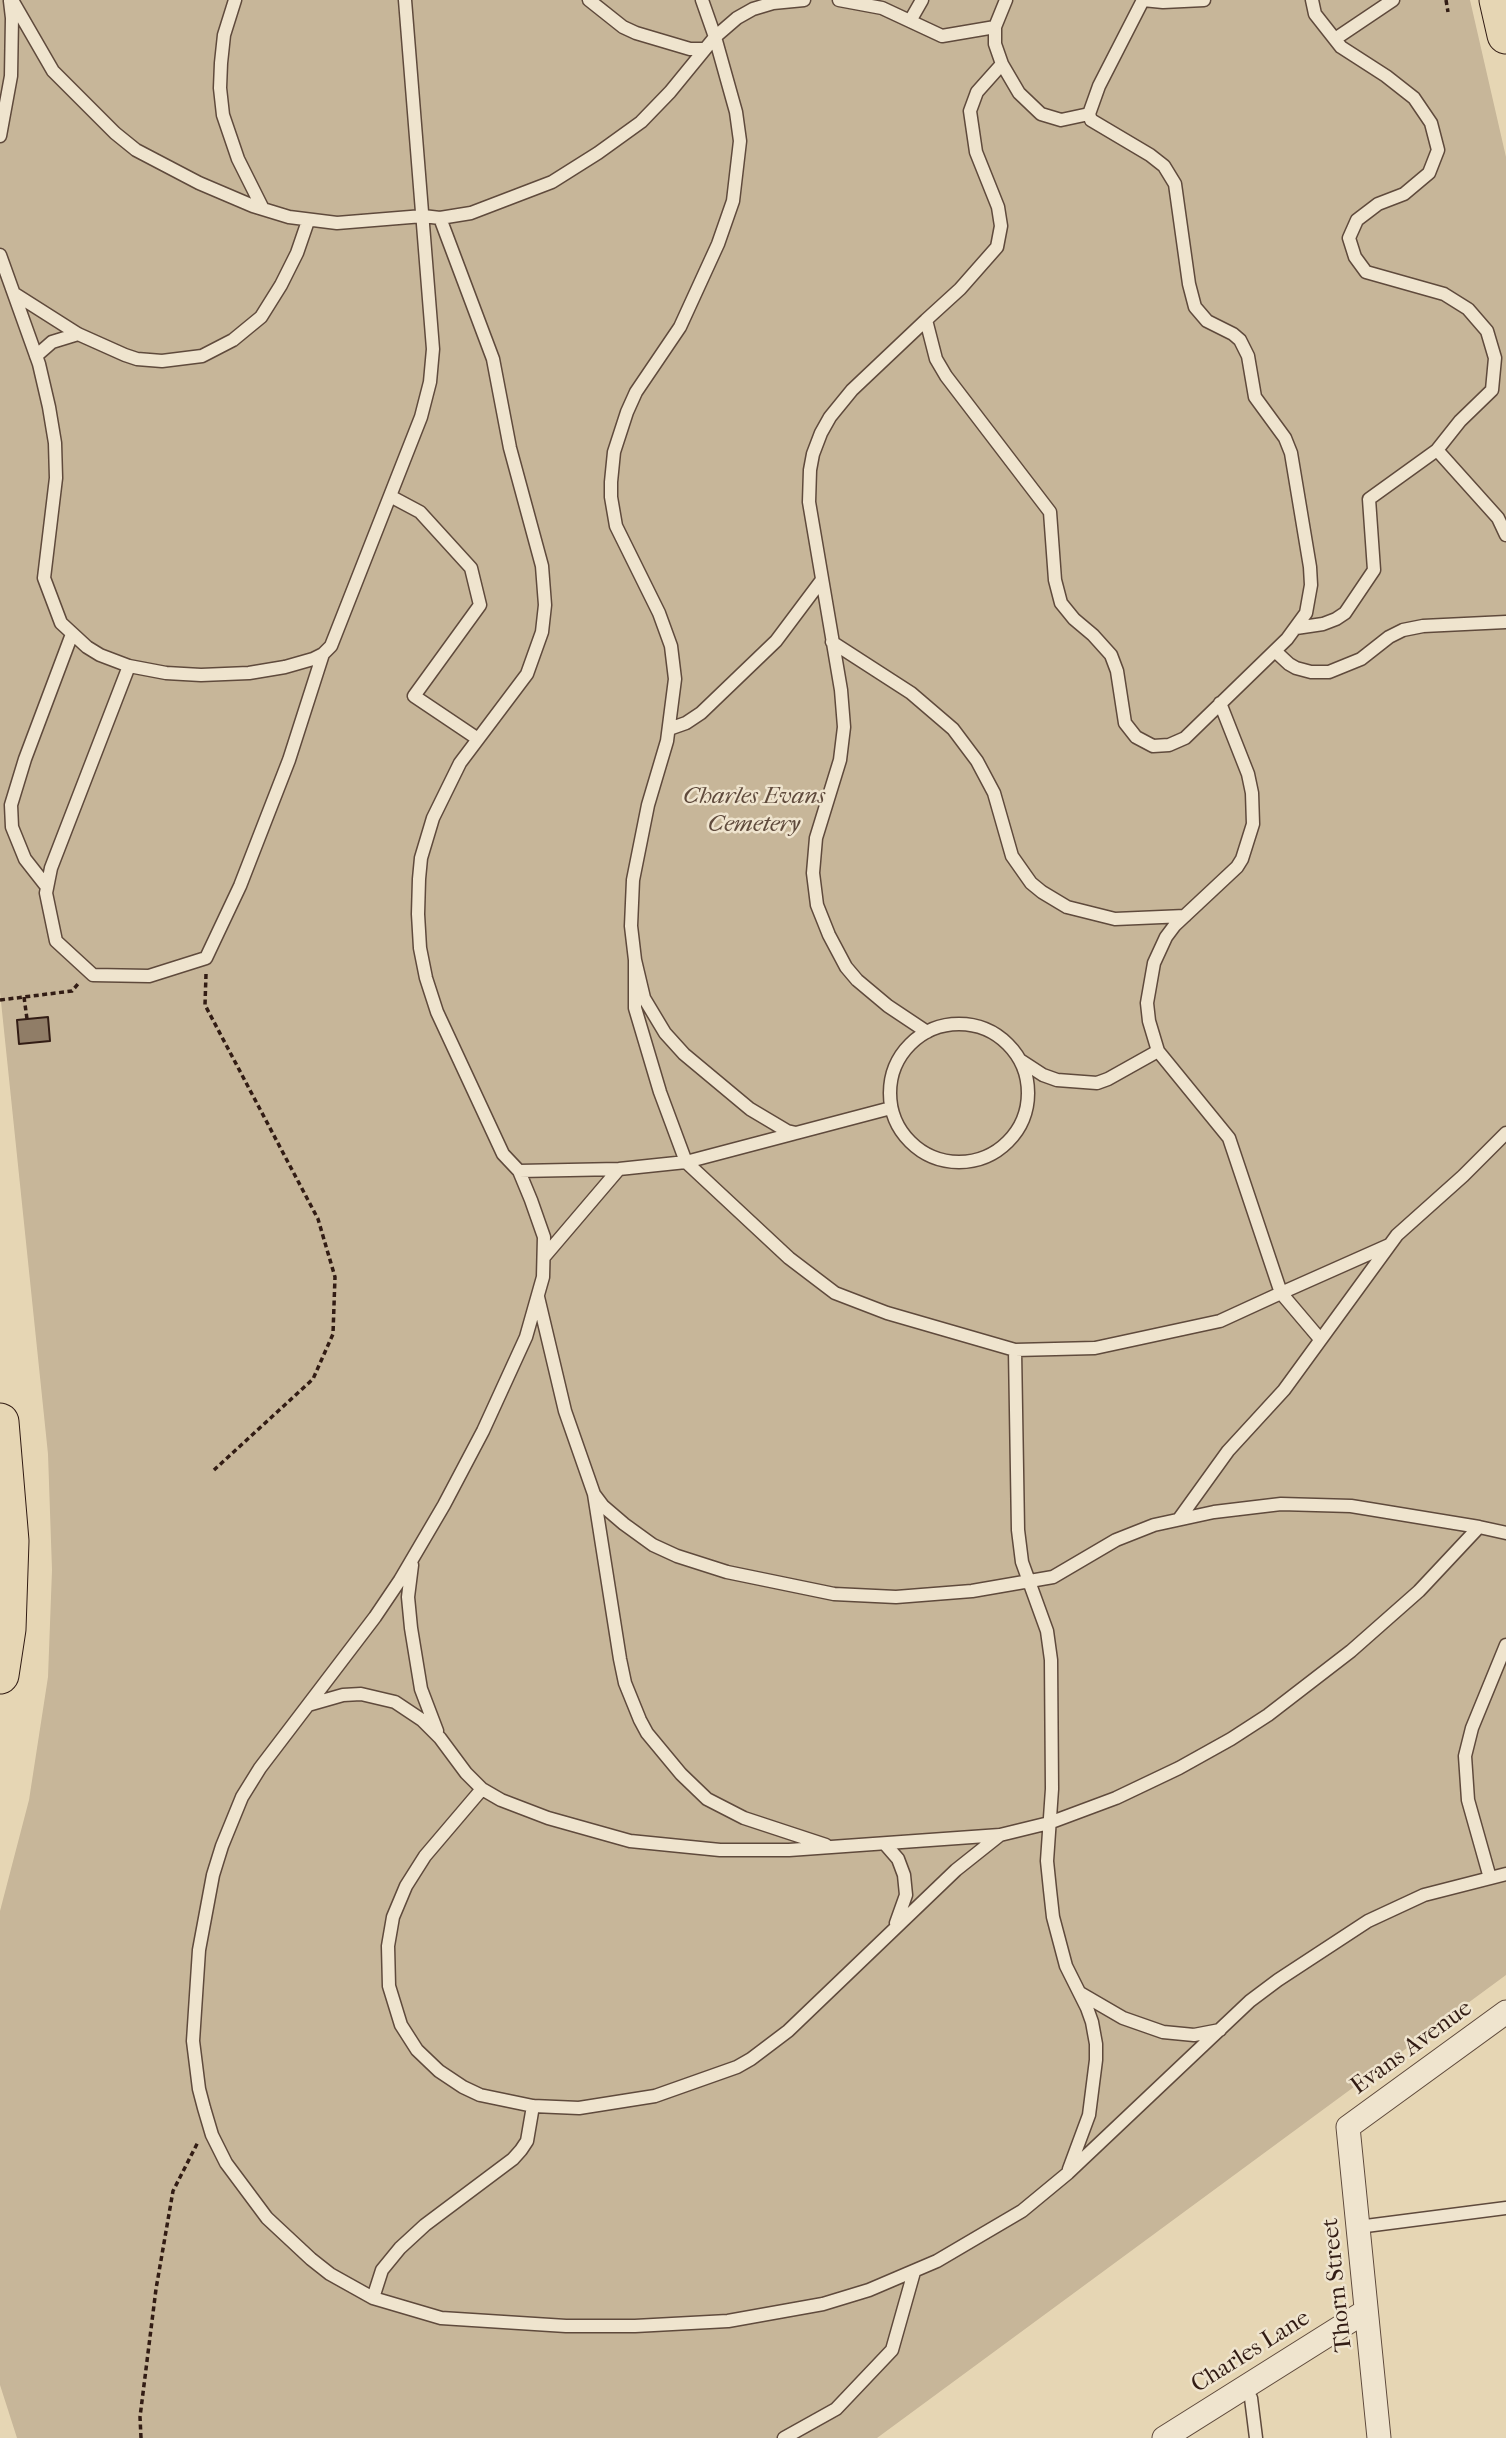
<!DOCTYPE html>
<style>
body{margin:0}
canvas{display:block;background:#e6d6b4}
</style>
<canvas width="1506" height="2438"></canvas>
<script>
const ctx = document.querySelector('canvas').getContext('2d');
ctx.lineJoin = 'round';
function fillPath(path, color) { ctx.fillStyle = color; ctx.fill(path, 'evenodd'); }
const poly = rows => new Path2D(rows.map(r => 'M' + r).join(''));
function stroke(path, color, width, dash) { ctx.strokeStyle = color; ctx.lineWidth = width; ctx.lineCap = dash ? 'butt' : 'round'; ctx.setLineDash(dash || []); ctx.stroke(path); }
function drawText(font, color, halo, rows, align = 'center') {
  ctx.font = font + ' "IM FELL French Canon",serif'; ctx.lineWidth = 5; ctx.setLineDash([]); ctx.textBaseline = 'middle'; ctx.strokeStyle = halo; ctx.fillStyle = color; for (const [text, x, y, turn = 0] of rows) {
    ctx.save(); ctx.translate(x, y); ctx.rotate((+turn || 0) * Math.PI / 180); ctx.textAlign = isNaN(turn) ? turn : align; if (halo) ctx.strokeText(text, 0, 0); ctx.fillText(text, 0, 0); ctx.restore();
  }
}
const green = poly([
 [0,0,1470,0,1506,157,1506,1975,877,2438,17,2438,0,2385,0,1911,29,1800,48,1677,52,1570,48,1454,0,992]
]);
const building = poly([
 [48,1017,50,1041,19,1044,17,1020,48,1017]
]);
const path = poly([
 [1446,0,1448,12],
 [206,974,205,1005,318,1219,335,1277,333,1334,313,1379,214,1470],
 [24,997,27,1019],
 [0,1000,72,991,78,984],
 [141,2438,140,2417,156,2289,173,2191,198,2142]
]);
const lane = poly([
 [12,0,53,71,115,133,136,150,199,183,253,206,289,217,337,223,423,216,440,218,471,213,552,182,598,153,641,122,670,92,715,37,737,18,753,9,773,3,804,0],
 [235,0,224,35,221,63,220,88,223,115,238,159,263,209],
 [589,0,623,27,636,33,690,49,705,49],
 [702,0,715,37,736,112,740,141,733,201,718,244,680,327,636,392,627,412,614,452,611,482,611,497,616,526,659,613,671,646,675,679,667,741,648,805,633,880,631,926,635,960,644,998,665,1033,684,1054,750,1109,787,1131,796,1133],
 [839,0,882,8,942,36,995,27],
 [1006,0,995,27,995,44,1002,64,977,92,970,111,976,152,998,207,1001,226,997,247,960,289,926,320,936,359,946,376,1050,512,1055,580,1061,603,1074,619,1093,635,1111,655,1117,671,1125,723,1136,737,1153,746,1169,745,1185,738,1287,639,1306,613,1311,585,1310,567,1291,453,1285,438,1255,397,1248,356,1240,340,1233,334,1207,321,1195,307,1189,284,1175,184,1164,166,1150,155,1091,120,1089,114,1099,86,1143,0],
 [1143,0,1163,2,1204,0],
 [910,21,922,0],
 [1335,39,1393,0],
 [1002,64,1019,93,1041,114,1061,120,1089,114],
 [0,136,11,76,12,18,10,1],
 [440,218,493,359,510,448,542,566,545,605,542,632,527,674,460,763,433,818,421,858,419,879,418,914,420,948,426,978,437,1012,503,1154,519,1171,531,1200,544,1237,543,1277,526,1337,483,1431,444,1505,400,1580,375,1617,260,1768,242,1797,222,1846,213,1875,199,1950,193,2041,199,2089,204,2108,212,2135,226,2163,267,2218,311,2259,330,2274,373,2298,441,2318,566,2326,635,2326,728,2321,823,2304,869,2290,937,2261,1022,2211,1068,2173,1250,2001,1278,1980,1368,1921,1424,1895,1506,1874],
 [0,255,39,364,49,407,55,443,56,478,44,578,61,623,87,647,100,655,129,666,166,673,201,675,249,673,285,667,313,659,323,654,331,646,421,417,430,382,433,349,405,0],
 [15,294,78,334,125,355,137,359,162,361,202,356,233,340,261,317,281,285,297,253,308,221],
 [926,320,852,390,830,417,821,433,813,454,810,470,809,502,841,690,844,727,840,760,816,838,813,873,817,905,829,935,846,967,857,980,888,1006,927,1032],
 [36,356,52,342,78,334],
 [1437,450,1498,518,1506,535],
 [390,496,420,512,471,568,480,605,414,696,478,739],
 [1296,628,1323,624,1336,619,1345,613,1374,570,1369,499,1437,450,1460,421,1492,390,1495,358,1487,331,1468,309,1444,294,1366,272,1355,257,1349,238,1357,220,1378,204,1404,194,1429,173,1438,150,1431,123,1414,98,1386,76,1341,47,1315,14,1312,0],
 [832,642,911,693,953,729,977,761,994,793,1012,856,1031,883,1042,892,1067,907,1115,919,1185,916],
 [1275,651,1289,664,1296,668,1311,672,1329,672,1361,659,1389,637,1403,630,1423,626,1506,622],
 [129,666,51,868,46,893,56,941,93,975,149,976,206,958,240,886,289,760,323,654],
 [669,729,686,723,701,713,776,641,821,581],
 [47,887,25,859,12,827,11,805,25,759,72,634],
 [635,960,635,1008,660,1092,686,1162,789,1258,835,1293,887,1313,1015,1350,1095,1348,1220,1321,1281,1293,1229,1138,1158,1051,1149,1021,1147,1003,1154,963,1166,937,1175,925,1237,867,1242,859,1253,824,1252,793,1248,774,1220,703],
 '890 1093a69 69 0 1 1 138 0a69 69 0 1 1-138 0Z',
 [1020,1060,1043,1075,1057,1080,1097,1083,1108,1079,1158,1051],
 [519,1171,619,1169,686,1162,891,1108],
 [544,1257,619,1169],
 [538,1297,565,1411,594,1494,620,1659,625,1683,640,1720,647,1733,681,1774,707,1799,744,1818,826,1845],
 [1320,1339,1281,1293,1389,1245],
 [1015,1350,1018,1530,1022,1562,1047,1631,1051,1660,1052,1789,1047,1861,1050,1890,1053,1917,1066,1966,1087,2008,1092,2022,1096,2044,1096,2060,1089,2115,1069,2169],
 [594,1494,603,1506,624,1524,653,1545,677,1556,727,1572,834,1594,896,1597,972,1591,1053,1577,1116,1540,1154,1525,1214,1512,1281,1504,1351,1506,1479,1527],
 [1179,1519,1228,1451,1284,1390,1397,1235,1463,1176,1506,1133],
 [412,1565,408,1597,411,1628,421,1689,437,1731],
 [308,1705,343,1695,361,1694,395,1702,422,1720,440,1738,466,1773,482,1789,501,1800,548,1818,630,1841,720,1850,789,1850,1000,1835,1049,1823,1116,1798,1179,1768,1231,1739,1268,1715,1351,1651,1419,1591,1479,1527,1506,1533],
 [482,1789,425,1856,406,1886,393,1917,388,1946,389,1986,401,2025,417,2050,439,2071,463,2087,480,2095,533,2106,579,2108,655,2096,737,2067,751,2059,788,2031,956,1870,1000,1835],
 [885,1844,898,1859,904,1875,906,1895,896,1923],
 [1490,1878,1468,1800,1465,1756,1472,1728,1506,1645],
 [1080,1993,1123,2018,1163,2032,1194,2035,1220,2030],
 [1358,2227,1506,2208],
 [373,2298,382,2270,400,2248,425,2225,513,2159,521,2150,527,2141,533,2106],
 [1251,2398,1256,2438],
 [784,2438,836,2409,892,2350,914,2272]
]);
const street = poly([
 [1164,2438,1366,2311],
 [1379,2438,1348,2127,1506,2012]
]);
const primary = poly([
 [1498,0,1506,35],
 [0,1422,10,1541,7,1629,0,1675]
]);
const parkNames = [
 ["Charles Evans",754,797],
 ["Cemetery",754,825]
];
const streetNames = [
 ["Evans Avenue",1412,2048,-36],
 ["Thorn Street",1338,2285,-96],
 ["Charles Lane",1251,2352,-32]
];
fillPath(green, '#c7b699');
fillPath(building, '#907d67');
stroke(building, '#321c14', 2);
stroke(lane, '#5f4a3c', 15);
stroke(street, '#5f4a3c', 25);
stroke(primary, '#321c14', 39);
stroke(path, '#321c14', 3.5, [5, 3.5]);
stroke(lane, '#efe4ce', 12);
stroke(street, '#efe4ce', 23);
stroke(primary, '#e6d6b4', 37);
drawText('italic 24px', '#5f4a3c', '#efe4ce', parkNames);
drawText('24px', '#321c14', '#efe4ce', streetNames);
</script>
